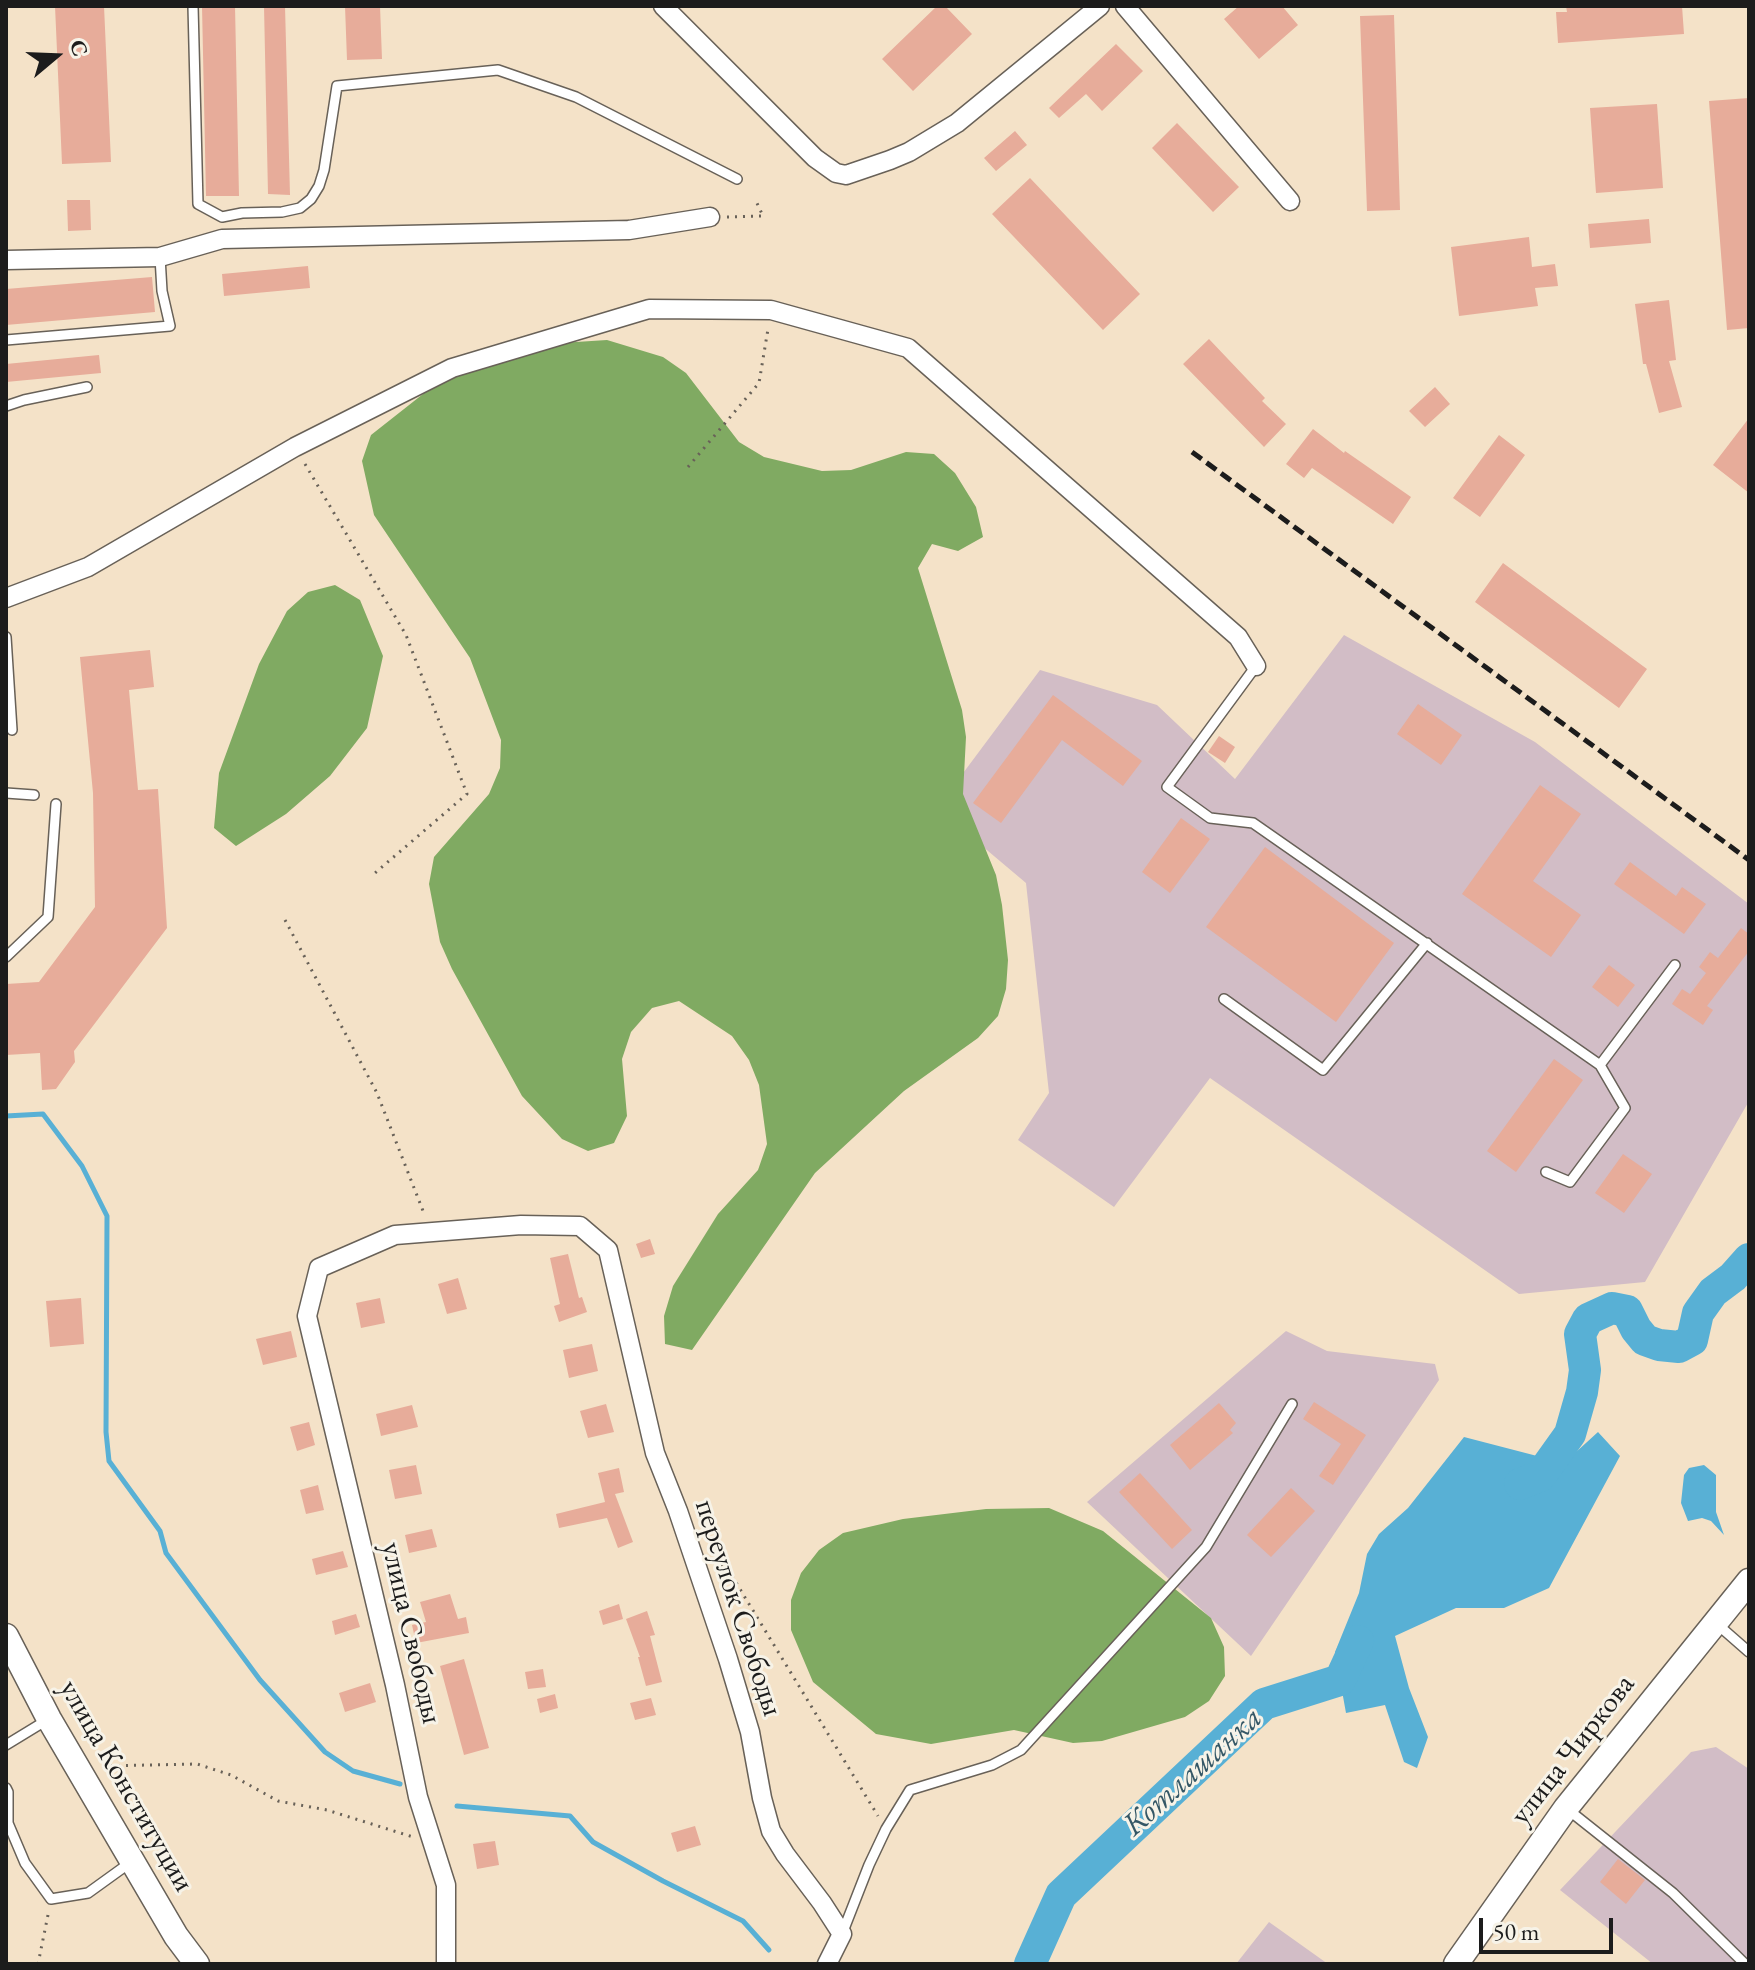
<!DOCTYPE html>
<meta charset="utf-8">
<style>
body{margin:0}
#map{position:relative;width:1755px;height:1970px;overflow:hidden;background:#f4e2c8;font-family:"EB Garamond",serif}
canvas{display:block}
.frame{position:absolute;inset:0;border:8px solid #1c1c1c;pointer-events:none}
.north{position:absolute;left:16px;top:16px;width:80px;height:80px;-webkit-text-stroke:6px #f7f3e8;paint-order:stroke;rotate:71deg;font-size:22px;font-weight:700;line-height:32px;text-align:center;color:#1c1c1c}
.north::after{content:'';display:block;margin:auto;width:28px;height:36px;background:#1c1c1c;clip-path:polygon(50% 0,100% 100%,50% 72%,0 100%)}
.scale{position:absolute;left:1479px;top:1918px;width:134px;height:36px;box-sizing:border-box;border:4px solid #1c1c1c;border-top:0;padding-left:10px;font-size:24px;line-height:28px;white-space:nowrap;color:#1c1c1c;-webkit-text-stroke:6px #f7f3e8;paint-order:stroke}
</style>
<div id="map">
<canvas width="1755" height="1970"></canvas>
<div class="frame"></div>
<div class="north">С</div>
<div class="scale">50 m</div>
</div>
<script>
const ctx = document.querySelector('canvas').getContext('2d');
ctx.lineJoin = 'round';
function fillPath(path, color) { ctx.fillStyle = color; ctx.fill(path, 'evenodd'); }
const poly = rows => new Path2D(rows.map(r => 'M' + r).join(''));
function stroke(path, color, width, dash) { ctx.strokeStyle = color; ctx.lineWidth = width; ctx.lineCap = dash ? 'butt' : 'round'; ctx.setLineDash(dash || []); ctx.stroke(path); }
function drawText(font, color, halo, rows, align = 'center') {
  ctx.font = font + ' "EB Garamond",serif'; ctx.lineWidth = 6; ctx.setLineDash([]); ctx.textBaseline = 'middle'; ctx.strokeStyle = halo; ctx.fillStyle = color; for (const [text, x, y, turn = 0] of rows) {
    ctx.save(); ctx.translate(x, y); ctx.rotate((+turn || 0) * Math.PI / 180); ctx.textAlign = isNaN(turn) ? turn : align; if (halo) ctx.strokeText(text, 0, 0); ctx.fillText(text, 0, 0); ctx.restore();
  }
}
const industrial = poly([
 [1344,635,1535,742,1749,904,1749,1101,1645,1282,1519,1294,1210,1078,1114,1207,1018,1140,1049,1093,1026,883,937,808,1040,670,1157,705,1235,779],
 [1286,1331,1327,1351,1435,1364,1439,1380,1251,1656,1087,1502],
 [1716,1747,1749,1769,1749,1964,1653,1964,1560,1890,1691,1752],
 [1269,1922,1328,1964,1236,1964]
]);
const forest = poly([
 [607,340,663,357,686,373,739,442,764,457,822,471,851,470,906,452,934,454,955,473,976,507,983,537,958,551,932,544,918,568,962,710,966,737,963,794,996,875,1002,905,1008,960,1006,989,998,1016,978,1038,904,1091,815,1173,692,1350,665,1344,664,1316,673,1286,718,1214,758,1170,767,1144,759,1085,749,1060,732,1036,679,1001,652,1008,631,1032,622,1059,627,1116,614,1143,588,1151,562,1139,522,1096,452,969,440,942,429,884,434,857,489,794,500,768,501,740,470,658,374,515,362,461,371,435,437,383,491,359,545,344],
 [335,585,360,600,383,656,367,728,330,776,286,814,236,846,214,828,219,773,259,664,287,611,308,592],
 [1049,1508,1103,1531,1211,1618,1224,1647,1225,1676,1209,1701,1185,1717,1102,1741,1073,1743,1014,1730,931,1744,876,1734,813,1682,791,1630,791,1600,801,1573,819,1550,843,1533,903,1519,986,1509]
]);
const water = poly([
 [1598,1432,1620,1456,1549,1588,1504,1608,1456,1608,1395,1636,1409,1688,1428,1737,1417,1768,1404,1762,1385,1705,1346,1713,1335,1652,1359,1593,1367,1554,1379,1534,1408,1508,1464,1437,1564,1463],
 [1704,1465,1716,1475,1716,1512,1724,1535,1711,1521,1702,1518,1688,1521,1681,1503,1684,1475,1689,1468]
]);
const stream = poly([
 [6,1116,43,1114,82,1166,107,1216,106,1432,109,1461,160,1531,166,1553,260,1680,325,1752,353,1771,400,1784],
 [457,1806,570,1816,593,1842,663,1881,743,1921,769,1950]
]);
const river = poly([
 [1520,1484,1540,1476,1570,1434,1582,1392,1585,1370,1580,1334,1588,1319,1612,1308,1627,1311,1636,1329,1645,1340,1659,1345,1679,1347,1692,1340,1698,1313,1713,1292,1733,1277,1749,1259],
 [1030,1964,1061,1895,1264,1704,1340,1680,1358,1641]
]);
const building = poly([
 [55,6,104,6,111,162,62,164],
 [202,6,235,6,239,196,206,196],
 [264,6,285,6,290,195,268,194],
 [345,6,380,6,382,59,347,60],
 [937,6,945,6,972,34,913,91,882,59],
 [1239,6,1282,6,1298,25,1259,59,1224,19],
 [1566,6,1682,6,1684,34,1558,43,1556,12,1567,12],
 [1394,15,1400,210,1367,211,1360,16],
 [1116,44,1143,71,1102,111,1086,94,1059,118,1049,108],
 [1749,98,1749,328,1727,330,1709,101],
 [1657,104,1663,188,1596,193,1590,108],
 [1177,123,1239,187,1213,212,1152,148],
 [1015,131,1027,145,996,171,984,158],
 [1030,178,1140,294,1103,330,992,214],
 [67,200,90,200,91,230,68,231],
 [1649,219,1651,243,1590,248,1588,224],
 [1529,237,1532,267,1555,264,1558,286,1535,288,1538,306,1459,316,1451,247],
 [308,266,310,288,224,296,222,274],
 [152,277,155,312,6,325,6,289],
 [1669,300,1676,360,1669,361,1682,407,1659,413,1646,364,1643,364,1635,304],
 [1209,339,1265,398,1262,401,1286,424,1264,447,1183,364],
 [99,355,101,373,6,382,6,364],
 [1435,387,1450,404,1425,427,1409,411],
 [1749,418,1749,493,1713,465],
 [1313,429,1344,453,1345,451,1411,497,1393,524,1312,468,1304,478,1286,464],
 [1499,435,1525,455,1480,517,1453,498],
 [1503,563,1647,669,1619,708,1475,602],
 [150,650,154,687,129,690,138,790,158,789,167,928,74,1051,75,1062,56,1089,42,1090,40,1053,6,1055,6,984,39,982,95,907,93,793,80,657],
 [1053,695,1142,761,1123,786,1062,740,1001,823,973,803],
 [1418,704,1462,735,1441,765,1397,734],
 [1219,736,1235,747,1225,763,1208,752],
 [1540,785,1581,814,1533,881,1581,915,1551,957,1462,894],
 [1181,818,1210,839,1170,893,1142,872],
 [1265,847,1394,943,1336,1022,1206,927],
 [1630,862,1676,896,1682,887,1706,904,1684,934,1614,884],
 [1741,928,1749,934,1749,951,1707,1006,1713,1010,1703,1025,1672,1004,1682,989,1690,994,1706,973,1699,967,1710,952,1718,958],
 [1609,965,1635,985,1618,1007,1592,987],
 [1554,1059,1583,1080,1516,1172,1487,1151],
 [1623,1154,1652,1174,1624,1213,1595,1193],
 [650,1239,655,1254,641,1258,636,1244],
 [568,1254,579,1298,582,1297,587,1312,559,1322,554,1306,560,1304,550,1258],
 [458,1278,467,1309,447,1314,438,1284],
 [81,1298,84,1344,50,1347,46,1301],
 [380,1298,385,1323,361,1328,356,1303],
 [291,1331,297,1357,263,1365,256,1339],
 [592,1344,598,1371,569,1378,563,1350],
 [1314,1402,1366,1435,1333,1485,1319,1476,1341,1444,1303,1419],
 [1219,1403,1236,1423,1230,1430,1233,1433,1190,1470,1170,1445],
 [606,1404,614,1432,588,1438,580,1411],
 [412,1405,418,1427,381,1436,376,1414],
 [309,1422,315,1445,297,1451,290,1427],
 [416,1465,422,1494,395,1499,389,1470],
 [619,1468,624,1492,615,1494,633,1542,618,1548,607,1518,559,1528,556,1514,605,1502,598,1473],
 [1140,1473,1192,1530,1172,1549,1119,1492],
 [318,1485,324,1510,306,1514,300,1490],
 [1291,1488,1315,1511,1271,1557,1247,1535],
 [432,1529,437,1547,409,1553,405,1535],
 [343,1551,348,1567,316,1575,312,1559],
 [450,1594,458,1619,466,1617,469,1633,416,1643,412,1625,426,1622,420,1602],
 [619,1604,623,1619,603,1625,599,1611],
 [647,1611,655,1635,650,1636,662,1682,646,1686,638,1657,640,1657,626,1619],
 [356,1614,360,1627,335,1635,332,1621],
 [464,1659,489,1748,464,1755,440,1666],
 [543,1669,546,1687,528,1689,525,1672],
 [370,1683,376,1702,345,1712,339,1693],
 [555,1694,558,1708,540,1713,537,1699],
 [651,1698,656,1715,635,1720,630,1703],
 [695,1826,701,1845,677,1852,671,1833],
 [495,1841,499,1865,477,1869,473,1844],
 [1618,1859,1645,1880,1626,1904,1600,1882]
]);
const path = poly([
 [727,217,763,216,756,201],
 [305,464,406,635,467,794,375,873],
 [688,467,759,383,768,329],
 [285,920,377,1093,425,1216],
 [715,1559,732,1576,878,1816],
 [102,1766,197,1764,231,1775,278,1801,327,1810,413,1837],
 [38,1964,49,1910]
]);
const service = poly([
 [193,6,198,204,222,217,242,213,282,212,300,208,311,199,319,186,324,170,337,86,498,70,576,97,737,179],
 [6,340,170,326,162,291,160,257],
 [6,406,24,400,87,387],
 [6,637,12,730],
 [1256,666,1167,787,1210,818,1253,823,1600,1065,1675,965],
 [6,793,34,795],
 [6,957,48,917,56,804],
 [1224,999,1323,1070,1427,943],
 [1546,1172,1570,1182,1625,1108,1600,1065],
 [1717,1624,1749,1652],
 [6,1745,47,1720],
 [6,1788,8,1792,8,1823,25,1863,51,1899,88,1893,131,1862],
 [1566,1808,1673,1893,1745,1964],
 [842,1934,869,1865,886,1829,910,1790,992,1765,1021,1750,1206,1547,1292,1404]
]);
const minor = poly([
 [663,6,815,158,836,173,846,175,890,160,909,152,957,123,1100,6],
 [1125,6,1290,201],
 [6,260,160,257,222,239,629,230,710,217],
 [6,598,88,567,295,447,452,368,649,309,771,310,908,348,1238,637,1256,666],
 [446,1964,446,1885,418,1797,395,1685,307,1316,319,1268,395,1235,521,1225,580,1226,608,1250,655,1453,678,1511,728,1659,750,1732,762,1798,771,1831,785,1854,822,1903,842,1934,827,1964]
]);
const secondary = poly([
 [6,1636,49,1719,176,1936,197,1964],
 [1456,1964,1566,1808,1749,1581]
]);
const rail = poly([
 [1192,452,1749,860]
]);
const streetNames = [
 ["переулок Свободы",738,1608,72],
 ["улица Свободы",411,1633,77],
 ["улица Чиркова",1573,1750,-52],
 ["улица Конституции",126,1786,60]
];
const waterNames = [
 ["Котлашанка",1193,1772,-42]
];
fillPath(industrial, '#d2bdc6');
fillPath(forest, '#80aa62');
fillPath(water, '#58b0d5');
stroke(stream, '#58b0d5', 5);
stroke(river, '#58b0d5', 32);
fillPath(building, '#e7ac9a');
stroke(service, '#686158', 12);
stroke(minor, '#686158', 21);
stroke(secondary, '#686158', 27);
stroke(path, '#686158', 3, [2, 6]);
stroke(service, '#fff', 9);
stroke(minor, '#fff', 18);
stroke(secondary, '#fff', 24);
stroke(rail, '#1c1c1c', 5, [12, 6]);
drawText('30px', '#1c1c1c', '#f7f3e8', streetNames);
drawText('italic 32px', '#345766', '#f7f3e8', waterNames);
</script>
